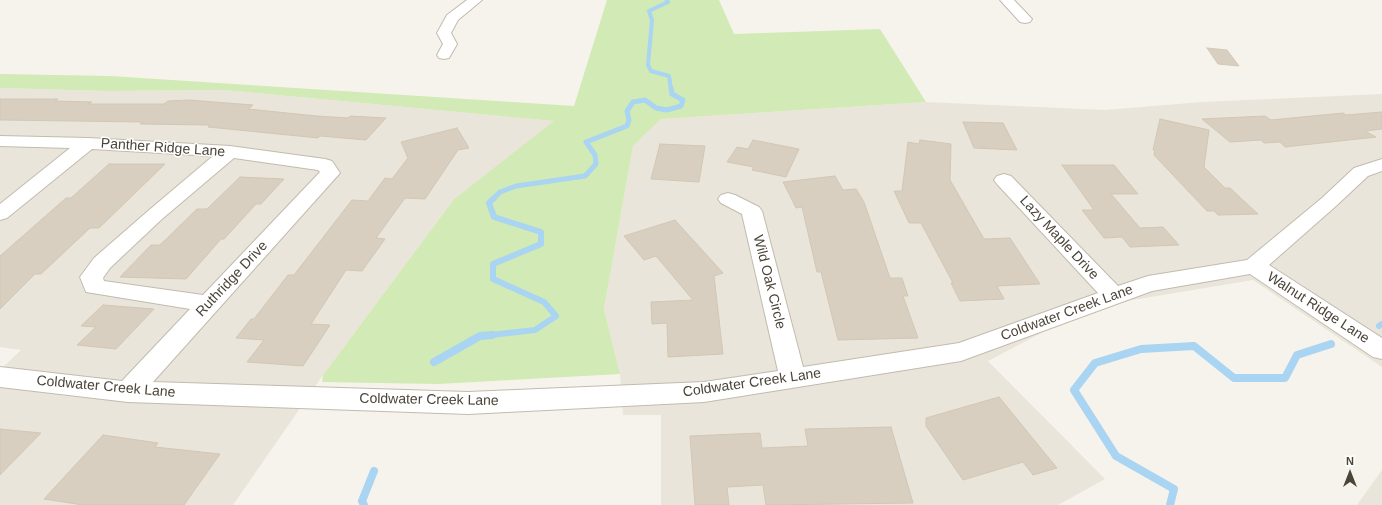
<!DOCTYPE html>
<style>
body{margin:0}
#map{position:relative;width:1382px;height:505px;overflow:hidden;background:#f6f3ec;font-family:Arial,sans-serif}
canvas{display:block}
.north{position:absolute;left:1330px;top:453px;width:40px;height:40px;-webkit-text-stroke:3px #fff;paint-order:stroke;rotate:0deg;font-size:11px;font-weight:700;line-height:16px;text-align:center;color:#4b4439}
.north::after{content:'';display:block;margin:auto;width:14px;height:18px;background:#4b4439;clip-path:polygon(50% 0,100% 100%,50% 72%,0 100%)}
</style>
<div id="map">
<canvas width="1382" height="505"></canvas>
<div class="north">N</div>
</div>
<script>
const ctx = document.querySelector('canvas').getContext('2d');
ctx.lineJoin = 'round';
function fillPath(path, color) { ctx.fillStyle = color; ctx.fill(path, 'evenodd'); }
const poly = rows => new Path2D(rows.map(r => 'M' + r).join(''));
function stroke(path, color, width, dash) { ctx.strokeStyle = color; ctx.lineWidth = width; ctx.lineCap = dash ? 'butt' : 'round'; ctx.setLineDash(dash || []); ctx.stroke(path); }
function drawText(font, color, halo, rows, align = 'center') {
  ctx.font = font + ' Arial,sans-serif'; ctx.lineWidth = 3; ctx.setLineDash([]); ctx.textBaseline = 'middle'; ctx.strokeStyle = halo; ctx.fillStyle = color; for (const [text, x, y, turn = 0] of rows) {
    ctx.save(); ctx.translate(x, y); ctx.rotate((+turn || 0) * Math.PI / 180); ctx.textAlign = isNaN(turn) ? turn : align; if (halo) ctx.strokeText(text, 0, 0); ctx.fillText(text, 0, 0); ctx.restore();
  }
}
const residential = poly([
 [0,88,108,91,224,90,555,121,454,199,323,375,233,505,0,505,0,370,21,350,0,347],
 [1382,94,1382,367,1253,280,1091,307,988,361,1105,479,1058,505,661,505,661,415,623,415,620,374,604,309,633,146,661,119,926,102,1105,110,1202,102],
 [1382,470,1382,505,1357,505]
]);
const green = poly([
 [607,0,719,0,734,34,880,29,926,102,661,119,633,146,604,309,620,374,438,384,322,382,323,375,454,199,554,121,224,90,108,91,0,88,0,74,110,76,574,106]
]);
const streamFar3 = poly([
 [667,0,668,2,649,11,652,20,648,65,651,71,669,76,671,89]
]);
const streamFar2 = poly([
 [493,199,500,192,516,186,585,176,596,164,595,155,586,142,627,126,629,120,627,111,633,102,645,100,656,108,667,110,681,106,683,100,672,94,671,88]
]);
const streamFar1 = poly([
 [1379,326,1382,324],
 [482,336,535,330,556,316,544,302,493,279,493,264,541,244,541,232,494,217,489,203,494,198]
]);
const stream = poly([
 [434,362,480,336,492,335],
 [364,505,362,501,374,471],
 [1170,505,1174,489,1116,456,1074,390,1095,363,1141,349,1194,346,1234,378,1285,378,1297,355,1331,344]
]);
const building = poly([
 [1207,48,1227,50,1239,66,1218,64,1207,48],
 [0,99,58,99,55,101,92,102,88,104,164,104,168,101,189,100,253,105,248,109,317,116,348,118,350,116,386,118,366,140,320,136,318,138,208,127,210,125,140,124,143,122,0,120,0,99],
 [1382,112,1382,129,1365,131,1376,137,1285,147,1280,142,1264,143,1261,140,1230,142,1202,119,1265,116,1271,120,1343,113,1346,115,1382,112],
 [1160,119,1209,130,1204,167,1225,188,1230,188,1258,214,1218,215,1214,211,1207,211,1154,155,1155,150,1153,150,1160,119],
 [963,122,1003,123,1017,150,974,148,963,122],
 [457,128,469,148,458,150,425,199,405,198,376,238,385,239,362,271,346,270,311,324,330,325,303,366,247,362,264,340,236,338,251,319,254,319,288,275,294,275,352,200,368,201,385,178,392,179,408,158,401,142,457,128],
 [753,140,799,149,786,177,752,170,754,167,727,162,737,147,748,149,753,140],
 [920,140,951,144,950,180,984,239,1010,238,1040,284,997,286,1004,299,960,301,951,283,953,283,921,223,909,223,894,191,902,191,908,142,919,144,920,140],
 [660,144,705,146,699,182,651,179,660,144],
 [109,164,165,164,99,228,90,228,41,274,35,274,0,309,0,256,66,198,71,198,109,164],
 [1062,165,1114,165,1138,194,1111,194,1140,228,1163,227,1179,245,1130,247,1122,237,1104,238,1082,210,1094,210,1062,165],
 [835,176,843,190,856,189,864,202,890,278,902,278,908,296,903,296,918,338,838,340,821,272,817,272,802,207,796,208,783,182,835,176],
 [240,177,284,179,261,204,256,204,224,239,221,239,186,279,120,277,151,245,160,245,197,209,207,209,240,177],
 [675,220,723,273,714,276,723,354,668,357,667,323,652,324,651,302,693,300,656,256,644,260,624,236,675,220],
 [103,305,154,309,116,349,77,345,96,327,81,326,103,305],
 [999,397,1057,468,1033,475,1023,462,963,480,926,426,926,418,999,397],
 [891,427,913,503,766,505,763,485,727,487,729,505,695,505,690,436,760,433,762,448,808,446,805,429,891,427],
 [0,429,41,433,0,475,0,429],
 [103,435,158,443,155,447,220,454,184,505,83,505,44,499,103,435]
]);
const minor = poly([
 [467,0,482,0,458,20,451,33,457,44,449,58,444,59,439,58,437,55,443,44,437,33,447,15,467,0],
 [1000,0,1014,0,1032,19,1030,22,1025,23,1020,22,1000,0],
 [0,136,88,138,230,146,325,159,332,161,340,173,153,382,468,392,704,382,778,371,742,214,721,203,718,199,721,195,728,193,735,195,759,207,762,211,803,367,959,343,1098,293,997,184,994,180,997,176,1004,174,1011,176,1118,286,1148,276,1247,260,1322,198,1354,168,1382,159,1382,171,1368,176,1336,206,1269,265,1382,338,1382,359,1373,357,1250,274,1152,291,961,361,704,402,468,414,128,402,0,387,0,367,122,381,190,309,86,292,80,277,94,258,148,211,213,156,92,149,7,218,0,220,0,204,70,148,0,146,0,136],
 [234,158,318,170,320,172,203,295,104,281,103,278,110,268,162,219,234,158]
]);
const streetNames = [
 ["Panther Ridge Lane",163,148,4],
 ["Lazy Maple Drive",1059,238,47],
 ["Ruthridge Drive",232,279,-47],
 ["Wild Oak Circle",769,282,76],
 ["Walnut Ridge Lane",1318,308,33],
 ["Coldwater Creek Lane",1067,313,-20],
 ["Coldwater Creek Lane",752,383,-8],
 ["Coldwater Creek Lane",106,387,5],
 ["Coldwater Creek Lane",429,400,1]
];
fillPath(residential, '#eae5da');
fillPath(green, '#d2eab5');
stroke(streamFar3, '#a9d4f2', 4);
stroke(streamFar2, '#a9d4f2', 5);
stroke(streamFar1, '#a9d4f2', 6);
stroke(stream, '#a9d4f2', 8);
fillPath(building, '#d8cfc1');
stroke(building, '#d3c7b4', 1);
stroke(minor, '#c2bbae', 2);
fillPath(minor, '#fff');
drawText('14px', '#4b4439', '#fff', streetNames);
</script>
